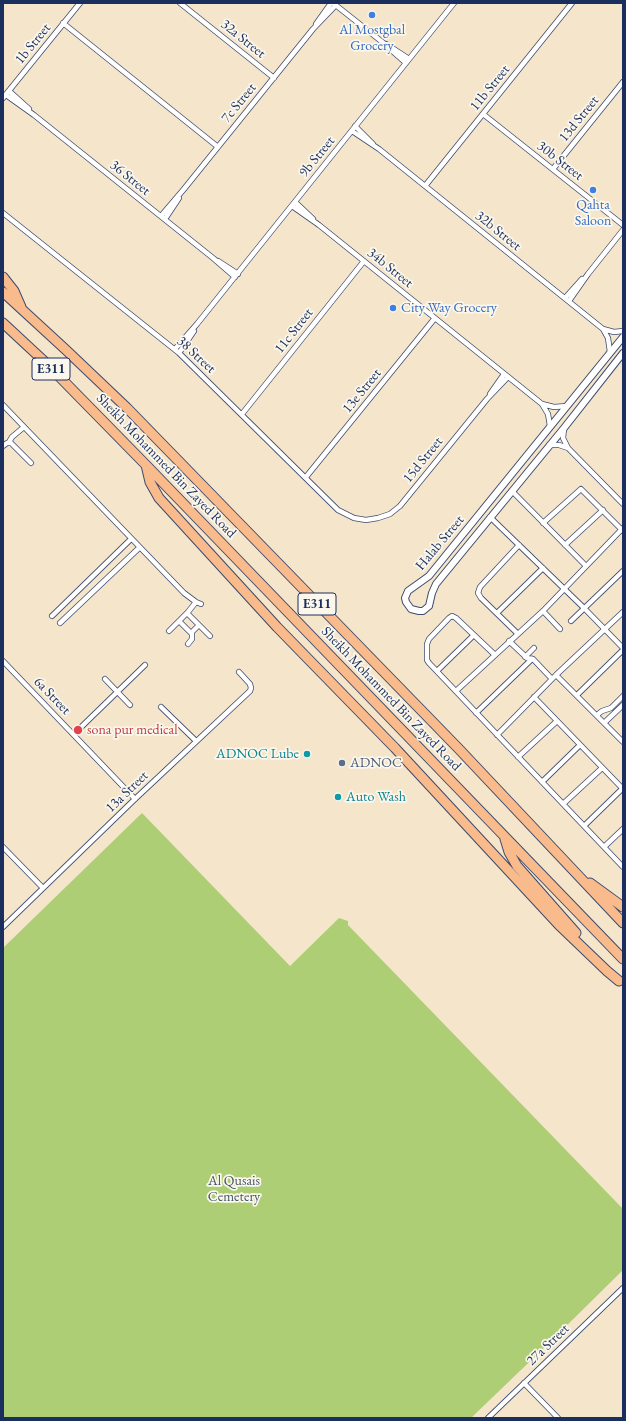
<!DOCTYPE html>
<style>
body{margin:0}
#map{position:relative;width:626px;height:1421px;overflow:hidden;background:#f4e5cb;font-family:"EB Garamond",serif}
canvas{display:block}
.frame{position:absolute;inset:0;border:4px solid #1b2f5e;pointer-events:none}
</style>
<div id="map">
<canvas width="626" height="1421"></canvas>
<div class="frame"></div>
</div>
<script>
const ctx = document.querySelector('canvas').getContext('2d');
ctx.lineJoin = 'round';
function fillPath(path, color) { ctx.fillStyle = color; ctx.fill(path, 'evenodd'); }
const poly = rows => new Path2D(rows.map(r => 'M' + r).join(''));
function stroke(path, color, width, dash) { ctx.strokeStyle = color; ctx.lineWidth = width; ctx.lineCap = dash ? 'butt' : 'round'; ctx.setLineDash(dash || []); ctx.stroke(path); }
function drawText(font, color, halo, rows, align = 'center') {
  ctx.font = font + ' "EB Garamond",serif'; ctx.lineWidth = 3.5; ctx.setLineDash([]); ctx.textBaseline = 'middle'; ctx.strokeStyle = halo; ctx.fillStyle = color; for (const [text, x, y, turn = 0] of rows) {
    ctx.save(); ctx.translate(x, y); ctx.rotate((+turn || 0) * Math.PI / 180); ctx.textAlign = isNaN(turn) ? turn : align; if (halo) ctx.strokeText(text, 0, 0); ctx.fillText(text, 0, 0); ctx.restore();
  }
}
const green = poly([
 [142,813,290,966,339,918,348,921,348,925,623,1209,623,1270,549,1343,471,1418,3,1418,3,948]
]);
const minor = poly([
 [180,3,274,78],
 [333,3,381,41,406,63],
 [63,23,218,147],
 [316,24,331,3],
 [386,44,409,59],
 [9,91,29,109],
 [6,95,34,115,213,258,235,277],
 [3,98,80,3],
 [483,114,623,225],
 [355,126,373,144],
 [352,131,379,149,603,329,608,338,610,352],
 [553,169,623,82],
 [425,186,572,3],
 [295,202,313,219],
 [292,206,319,225,542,404,548,414,550,426],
 [3,213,179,353,338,510,354,518,366,520,378,518,390,514,400,506,487,399,508,377],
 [161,216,184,189,313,29,336,5],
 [165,219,179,198],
 [218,261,238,274],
 [565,298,582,279],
 [569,301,588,274,623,230],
 [603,329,614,332,623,331],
 [175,349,197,324,454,3],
 [179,353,194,331],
 [490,394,504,374],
 [542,404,554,407,567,406],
 [3,405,184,593,196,602,201,604],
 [242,414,364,261],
 [564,429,563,438,568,448,623,504],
 [9,442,12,437,24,427],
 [549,445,559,445,568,448],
 [3,446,7,443,11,443,31,463],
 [306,477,435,318],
 [512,491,586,566],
 [490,517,584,608,623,648],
 [543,523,581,489,623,531],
 [565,545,603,510],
 [543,611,560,629],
 [187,613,210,636],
 [497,613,543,568],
 [52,616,131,539],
 [179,621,192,634,192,639,188,644],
 [571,621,623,571],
 [60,623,139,548],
 [169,631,188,612,196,602],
 [191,633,199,625],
 [518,634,481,598,478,593,480,587,519,545],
 [509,641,527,658,533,659,552,679],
 [495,655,456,618,452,616,449,618,429,639,427,644,427,660,429,663,623,867],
 [525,657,534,648],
 [3,661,135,799],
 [437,671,474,635],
 [556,675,623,742],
 [105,679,130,705],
 [456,691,543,611,622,529],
 [577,695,623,650],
 [534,697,623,789],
 [161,707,196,741],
 [476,713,532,659],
 [597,715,602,711,611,708,623,696],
 [604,723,623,705],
 [74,734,145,665],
 [497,735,556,675,623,612],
 [518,757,557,721],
 [542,782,580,745],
 [563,804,602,768],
 [584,826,623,788],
 [3,847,43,888],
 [604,847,623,829],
 [3,927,135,799,250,691,251,688,250,684,239,672],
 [524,1383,558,1418],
 [488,1418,623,1288]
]);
const tertiary = poly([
 [623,337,429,576,408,591,405,598,406,602,411,609,419,611,423,611,429,606,432,593,436,584,564,428,623,353]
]);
const motorway = poly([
 [3,277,14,291,21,307],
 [3,292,65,349,127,408,458,748,623,923],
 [3,323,45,362,146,465,623,959],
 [146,465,150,482,159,498,277,627,395,748,559,925,607,971,619,981],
 [505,839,509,852,517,866,576,933],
 [590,883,623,907]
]);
const markers = [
 [372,15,4,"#3f7fe0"],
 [593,190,4,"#3f7fe0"],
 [393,308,4,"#3f7fe0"],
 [78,730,5,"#e0444e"],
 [307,754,4,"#0f9aa8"],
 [342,763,4,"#5c6f8a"],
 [338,797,4,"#0f9aa8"]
];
const shields = [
 [51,369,38],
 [317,604,38]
];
const shieldNames = [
 ["E311",51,369],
 ["E311",317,604]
];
const shopNames = [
 ["Al Mostgbal",372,30],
 ["Grocery",372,46],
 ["Qahta",593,205],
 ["Saloon",593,221],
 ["City Way Grocery",401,308,"left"]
];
const streetNames = [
 ["32a Street",243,39,39],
 ["1b Street",33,44,-51],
 ["11b Street",490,88,-51],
 ["7c Street",239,103,-51],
 ["13d Street",579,119,-51],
 ["9b Street",317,157,-51],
 ["30b Street",560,161,38],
 ["36 Street",130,178,39],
 ["32b Street",498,231,39],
 ["34b Street",390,268,39],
 ["11c Street",294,331,-52],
 ["38 Street",196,355,43],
 ["13e Street",362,391,-51],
 ["15d Street",423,460,-51],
 ["Sheikh Mohammed Bin Zayed Road",166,466,46],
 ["Halab Street",440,543,-50],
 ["6a Street",52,696,46],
 ["Sheikh Mohammed Bin Zayed Road",391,699,46],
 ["13a Street",127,792,-44],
 ["27a Street",548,1345,-44]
];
const healthNames = [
 ["sona pur medical",87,730]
];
const cultureNames = [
 ["ADNOC Lube",299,754],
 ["Auto Wash",346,797,"left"]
];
const serviceNames = [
 ["ADNOC",350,763]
];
const parkNames = [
 ["Al Qusais",234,1181],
 ["Cemetery",234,1197]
];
fillPath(green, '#aece75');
stroke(minor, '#3c4a6e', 6);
stroke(tertiary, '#3c4a6e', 8);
stroke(motorway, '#3c4a6e', 11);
stroke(minor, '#fff', 4.5);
stroke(tertiary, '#fff', 6);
stroke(motorway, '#fabb8c', 9);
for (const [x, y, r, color] of markers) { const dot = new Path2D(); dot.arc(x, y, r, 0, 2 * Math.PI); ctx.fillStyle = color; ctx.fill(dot); stroke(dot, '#fbf7ec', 1.5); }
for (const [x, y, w] of shields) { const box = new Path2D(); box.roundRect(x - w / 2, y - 11, w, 22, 3); ctx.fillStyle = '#fbf7ec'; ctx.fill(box); stroke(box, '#1b2f5e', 1); }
drawText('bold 13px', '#1b2f5e', null, shieldNames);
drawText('14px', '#366cbe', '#fbf7ec', shopNames);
drawText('14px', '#1b2f5e', '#fbf7ec', streetNames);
drawText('14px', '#be3a42', '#fbf7ec', healthNames, 'left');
drawText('14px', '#0d838f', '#fbf7ec', cultureNames, 'right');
drawText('14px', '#4e5e75', '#fbf7ec', serviceNames, 'left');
drawText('14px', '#405764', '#fbf7ec', parkNames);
</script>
